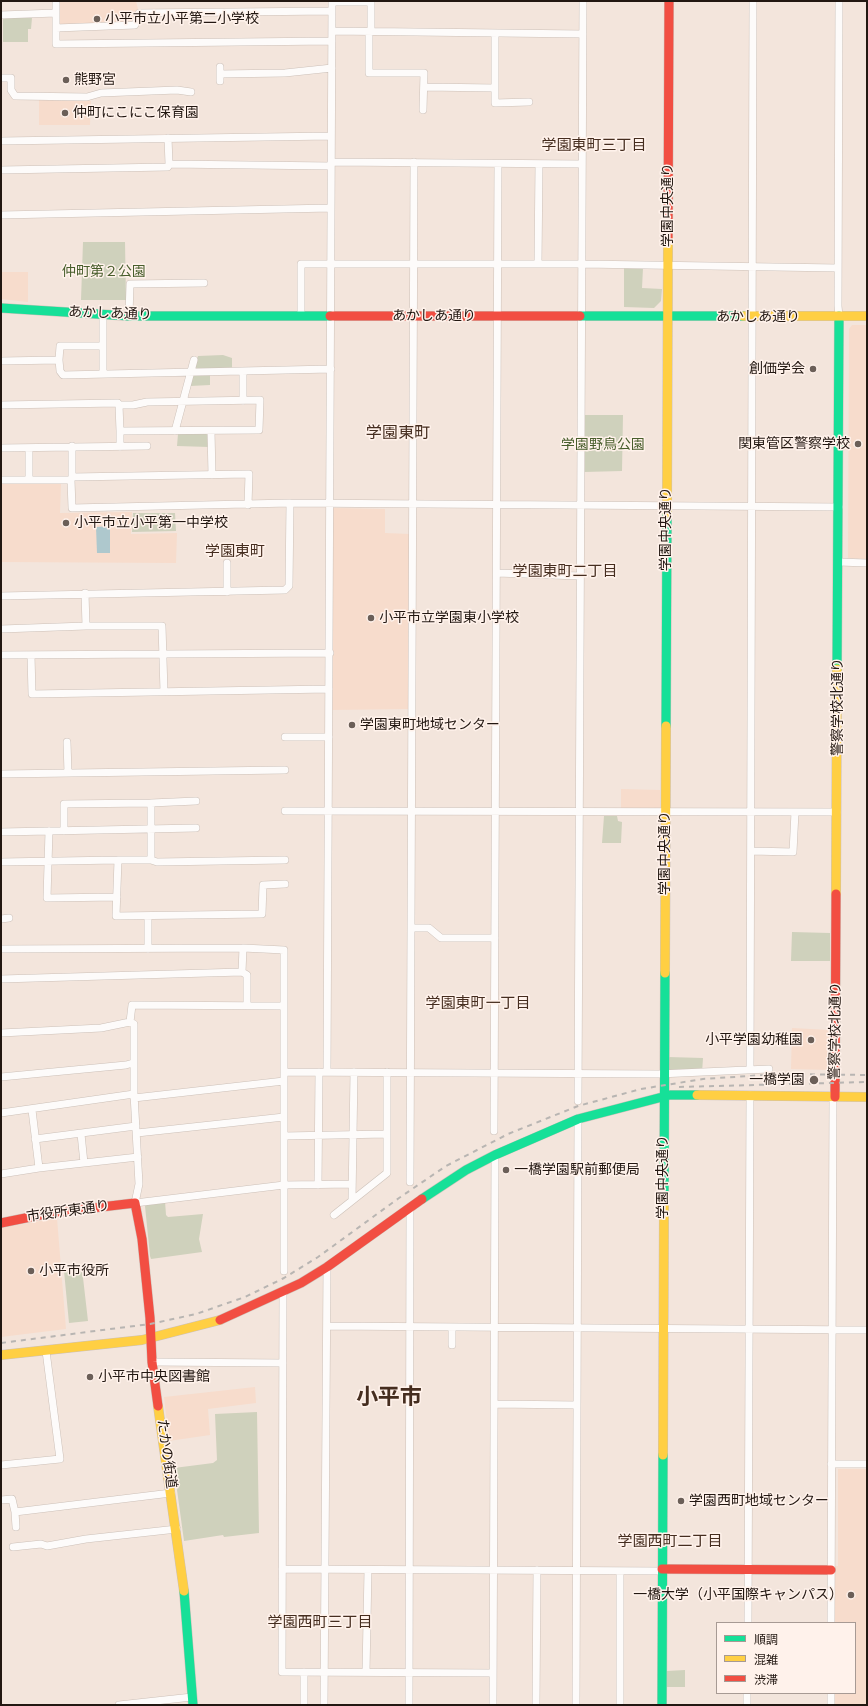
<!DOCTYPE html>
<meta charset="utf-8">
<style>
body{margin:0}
#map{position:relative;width:868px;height:1706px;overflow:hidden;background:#f3e5dc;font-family:"Roboto Condensed","Noto Sans JP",sans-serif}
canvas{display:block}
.frame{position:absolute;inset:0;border:2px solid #221711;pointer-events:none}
.legend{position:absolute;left:716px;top:1622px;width:140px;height:72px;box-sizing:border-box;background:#fff2eb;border:1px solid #a79a94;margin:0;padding:5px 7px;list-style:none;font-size:12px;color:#221711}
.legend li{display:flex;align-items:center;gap:8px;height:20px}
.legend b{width:20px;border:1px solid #a79a94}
</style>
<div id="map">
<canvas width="868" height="1706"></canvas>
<div class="frame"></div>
<ul class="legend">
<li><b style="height:5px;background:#16e098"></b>順調</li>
<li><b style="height:5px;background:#ffcf43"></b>混雑</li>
<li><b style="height:5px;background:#f24e42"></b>渋滞</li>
</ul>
</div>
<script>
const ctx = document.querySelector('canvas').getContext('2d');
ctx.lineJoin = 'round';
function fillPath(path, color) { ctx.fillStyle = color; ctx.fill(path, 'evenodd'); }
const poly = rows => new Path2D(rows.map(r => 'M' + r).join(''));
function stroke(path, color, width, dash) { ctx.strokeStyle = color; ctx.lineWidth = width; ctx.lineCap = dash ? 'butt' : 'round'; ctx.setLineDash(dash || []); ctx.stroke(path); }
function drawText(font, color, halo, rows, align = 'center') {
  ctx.font = font + ' "Roboto Condensed","Noto Sans JP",sans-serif'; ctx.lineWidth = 3; ctx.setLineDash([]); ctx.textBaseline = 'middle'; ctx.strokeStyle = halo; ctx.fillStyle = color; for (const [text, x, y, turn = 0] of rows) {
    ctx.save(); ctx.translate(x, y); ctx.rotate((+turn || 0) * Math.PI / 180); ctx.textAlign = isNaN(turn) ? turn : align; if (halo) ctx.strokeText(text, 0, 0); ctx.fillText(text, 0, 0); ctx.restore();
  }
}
const built = poly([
 [57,1,136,1,139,13,135,25,56,28],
 [39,100,91,101,90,125,39,125],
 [1,272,28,272,28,302,1,299],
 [852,325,867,325,867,559,848,558,849,329],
 [1,483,61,483,60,513,132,512,131,534,177,533,176,563,1,562],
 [333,508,385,509,385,533,410,534,409,709,331,710],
 [621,789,660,790,660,809,621,809],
 [792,1028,830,1030,830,1070,791,1069],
 [57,1218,66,1329,1,1337,1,1228],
 [255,1387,256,1403,208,1409,210,1435,169,1441,164,1397],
 [838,1469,867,1469,867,1705,834,1705,834,1693,855,1693,855,1623,835,1623,835,1566,838,1566]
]);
const green = poly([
 [3,18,32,18,31,29,28,29,28,42,3,42],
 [83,242,125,242,126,300,81,300],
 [624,268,643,268,642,288,662,289,661,301,654,308,624,307],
 [223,355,232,358,232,368,197,369,195,366,198,356],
 [195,374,210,374,210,385,190,386,192,377],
 [584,415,623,415,622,471,584,472],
 [205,433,209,436,209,447,177,446,178,434],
 [133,513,175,513,176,531,132,532],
 [604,816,617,816,618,821,622,822,621,843,602,843],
 [792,932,830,933,830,961,791,961],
 [668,1057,703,1058,702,1073,668,1073],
 [165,1201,166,1215,168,1217,203,1214,199,1239,202,1252,151,1259,150,1256,145,1206,147,1203],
 [82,1269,88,1321,69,1323,64,1271],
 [257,1412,259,1533,224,1537,223,1535,184,1541,174,1468,213,1463,217,1460,215,1414],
 [685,1670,685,1687,667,1687,667,1671]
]);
const water = poly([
 [110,526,110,553,97,553,96,527]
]);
const street = poly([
 [332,2,371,2,371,32],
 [56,3,56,44,332,41],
 [1,15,56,13],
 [56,28,135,25,139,13,332,11],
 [332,31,583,34],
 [369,32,369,73,424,73,423,110],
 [495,33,495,103,529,102],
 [220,67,220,81],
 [220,74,285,73,332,68],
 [1,78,11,78,11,90,15,96,87,97,101,93,177,90,191,92],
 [424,87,495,88],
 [168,138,169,164],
 [1,141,331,136],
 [331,162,582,164],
 [1,170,168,167,169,164,331,166],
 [1,215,331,208],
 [538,264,539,164],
 [129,316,130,284,204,283],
 [301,316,301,264,582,264,838,268],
 [839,316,838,306,839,1],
 [59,360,60,346,103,346],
 [1,361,59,360,60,371,63,375,331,369],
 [243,372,243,401],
 [103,374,103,316],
 [1,405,118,403,119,405,133,405,147,402,260,400,259,430,120,431,119,405],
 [175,431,194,360],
 [211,431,212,475],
 [72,446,72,477],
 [120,447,120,431],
 [1,448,147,446],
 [29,448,29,480],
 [1,480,71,480,72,508,290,503,839,507],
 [71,480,72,477,249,474,248,505],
 [839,562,867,563],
 [227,563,227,592],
 [497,573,580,576],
 [85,593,86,626],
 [1,596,285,590,289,586,290,503],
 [1,629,86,626,162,626,164,692],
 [1,655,330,653],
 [31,655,32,694,329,689],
 [285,737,329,737],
 [67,742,68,773],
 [1,774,285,770],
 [285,811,837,812],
 [49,831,47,898,117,897],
 [64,831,64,804,151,803],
 [1,832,196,828],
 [751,851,793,852,795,812],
 [118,860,116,916,262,914,263,885,285,884],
 [151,860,151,803,196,801],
 [1,862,118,860,151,860,157,862,285,860],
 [1,919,9,918],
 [412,928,429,928,441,938,495,938],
 [243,948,242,972,247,975,247,1005],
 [1,949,243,948,284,950,284,1185,135,1203,139,1184,134,1094,134,1024,130,1022,132,1005,284,1006],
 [148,949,148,916],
 [1,979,242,972],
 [1,1033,101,1028,130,1022],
 [750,1070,753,1],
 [284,1072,659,1074,769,1069],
 [327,1072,332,1],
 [1,1077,126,1065,133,1063],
 [134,1098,284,1081],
 [578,1101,583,1],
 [32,1110,39,1168],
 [1,1113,134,1094],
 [494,1131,498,164],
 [137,1133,284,1117],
 [81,1134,84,1163],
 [284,1136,387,1134],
 [35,1139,136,1126],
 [1,1174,39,1168,138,1157],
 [410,1182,414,162],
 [318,1185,319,1072],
 [352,1200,354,1072],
 [334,1215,387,1173,387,1072],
 [284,1271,284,1185,352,1184],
 [283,1292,282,1672,493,1673],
 [327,1326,867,1330],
 [452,1345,452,1327],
 [152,1362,283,1363],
 [494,1404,577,1405],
 [831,1464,867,1464],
 [1,1465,60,1459,46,1351],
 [1,1500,12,1499,15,1512,171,1493],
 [15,1512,16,1527],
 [13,1547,41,1544,47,1546,86,1539,177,1529],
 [282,1569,662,1571],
 [748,1623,750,1095],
 [831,1623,833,1098],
 [366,1672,368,1570],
 [119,1705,192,1697],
 [304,1705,304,1672],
 [324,1705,327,1267],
 [409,1705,410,1207],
 [493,1705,495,1155],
 [536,1705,537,1570],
 [576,1705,578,1119],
 [620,1705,620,1571],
 [747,1705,747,1693],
 [831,1705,831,1693]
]);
const fast = poly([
 [1,308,129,316,330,316],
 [580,316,743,316],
 [837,669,839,316],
 [666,726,667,513],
 [422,1199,466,1170,495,1155,578,1119,670,1095,697,1095],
 [664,1200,665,973],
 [184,1591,193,1705],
 [662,1705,663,1455]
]);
const slow = poly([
 [743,316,867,316],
 [667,513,668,238],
 [836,894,837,669],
 [665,973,666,726],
 [697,1095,867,1097],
 [1,1355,142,1340,220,1320],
 [158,1406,184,1591],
 [663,1455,664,1200]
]);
const jam = poly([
 [668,238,669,1],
 [330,316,580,316],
 [835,1097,836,894],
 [1,1223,50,1213,135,1203,142,1239,150,1318,152,1362,158,1406],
 [220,1320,301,1283,327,1267,422,1199],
 [662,1569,831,1570]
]);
const rail = poly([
 [679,1087,867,1082],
 [1,1343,150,1324,196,1314,245,1297,284,1278,318,1257,399,1198,446,1166,508,1134,578,1106,641,1089,703,1079,779,1074,867,1075]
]);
const markers = [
 [97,19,4,"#6b5f58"],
 [66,80,4,"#6b5f58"],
 [65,113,4,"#6b5f58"],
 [813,369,4,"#6b5f58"],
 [858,444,4,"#6b5f58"],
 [66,523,4,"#6b5f58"],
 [371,618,4,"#6b5f58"],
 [352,725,4,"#6b5f58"],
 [811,1040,4,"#6b5f58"],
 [814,1080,5,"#6b5f58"],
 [506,1170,4,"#6b5f58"],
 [31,1271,4,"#6b5f58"],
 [90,1377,4,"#6b5f58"],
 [681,1501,4,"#6b5f58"],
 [851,1595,4,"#6b5f58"]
];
const poiNames = [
 ["小平市立小平第二小学校",105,19],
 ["熊野宮",74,80],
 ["仲町にこにこ保育園",73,113],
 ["創価学会",805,369,"right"],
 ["関東管区警察学校",850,444,"right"],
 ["小平市立小平第一中学校",74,523],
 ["小平市立学園東小学校",379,618],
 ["学園東町地域センター",360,725],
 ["小平学園幼稚園",803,1040,"right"],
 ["一橋学園",805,1080,"right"],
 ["一橋学園駅前郵便局",514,1170],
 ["小平市役所",39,1271],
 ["小平市中央図書館",98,1377],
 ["学園西町地域センター",689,1501],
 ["一橋大学（小平国際キャンパス）",843,1595,"right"]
];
const streetNames = [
 ["学園中央通り",668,205,-90],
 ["あかしあ通り",110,314,2],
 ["あかしあ通り",434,316],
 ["あかしあ通り",758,317],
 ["学園中央通り",666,529,-90],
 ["警察学校北通り",838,707,-90],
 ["学園中央通り",665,853,-90],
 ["警察学校北通り",836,1031,-89],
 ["学園中央通り",663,1177,-90],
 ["市役所東通り",68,1212,-8],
 ["たかの街道",166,1454,82]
];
const parkNames = [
 ["仲町第２公園",104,272],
 ["学園野鳥公園",603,445]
];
const neighbourhoodNames = [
 ["学園東町三丁目",594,146],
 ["学園東町",235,552],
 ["学園東町二丁目",565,572],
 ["学園東町一丁目",478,1004],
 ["学園西町二丁目",670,1542],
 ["学園西町三丁目",320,1623]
];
const quarterNames = [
 ["学園東町",398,434]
];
const townNames = [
 ["小平市",389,1398]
];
fillPath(built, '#f7dccc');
fillPath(green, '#cfd1bc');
fillPath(water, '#aec8cd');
stroke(street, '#ccc0b8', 8);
stroke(fast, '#ccc0b8', 10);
stroke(slow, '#ccc0b8', 10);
stroke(jam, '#ccc0b8', 10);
stroke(street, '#fdfbfa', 7);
stroke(fast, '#16e098', 9);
stroke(slow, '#ffcf43', 9);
stroke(jam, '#f24e42', 9);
stroke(rail, '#b8b5b2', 2, [5, 5]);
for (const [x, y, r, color] of markers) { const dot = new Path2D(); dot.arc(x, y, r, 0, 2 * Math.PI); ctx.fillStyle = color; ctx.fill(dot); stroke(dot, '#fff2eb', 1.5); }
drawText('14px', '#221711', '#fff2eb', poiNames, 'left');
drawText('14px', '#221711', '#fff2eb', streetNames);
drawText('14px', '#485e2c', '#fff2eb', parkNames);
drawText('15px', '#452d1f', '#fff2eb', neighbourhoodNames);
drawText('16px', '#452d1f', '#fff2eb', quarterNames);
drawText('bold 22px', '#452d1f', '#fff2eb', townNames);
</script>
